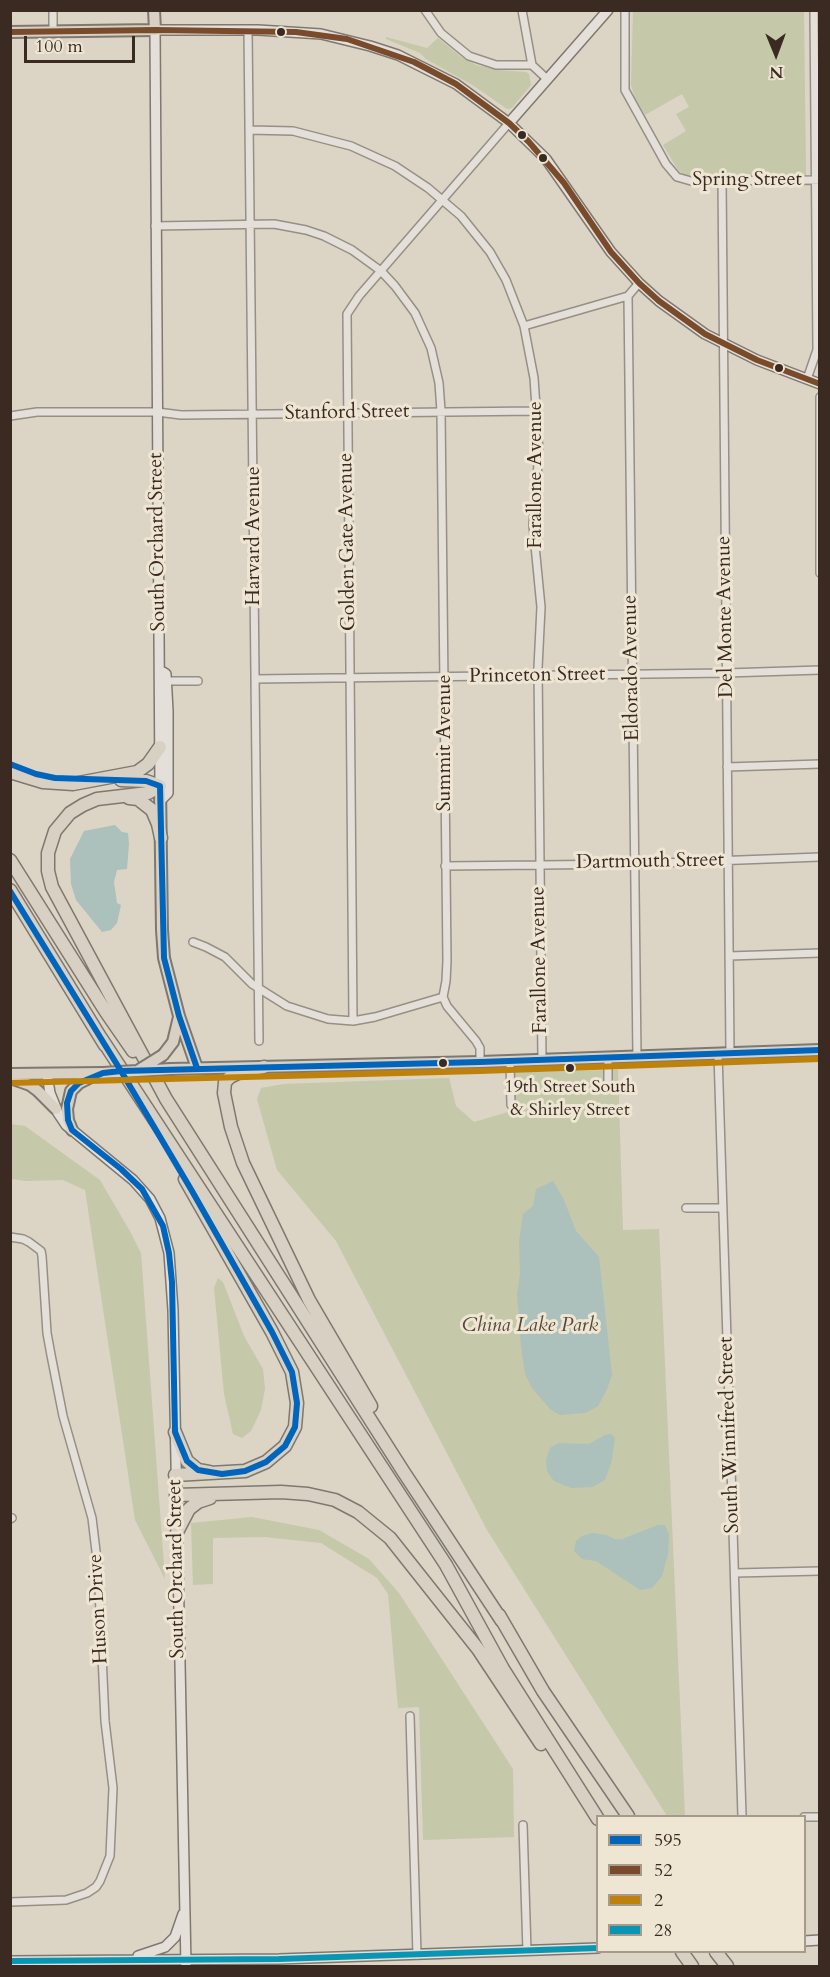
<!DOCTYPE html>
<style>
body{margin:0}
#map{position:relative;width:830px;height:1977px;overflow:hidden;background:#dcd4c5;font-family:Cardo,serif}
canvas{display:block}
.frame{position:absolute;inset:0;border:12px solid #3a2a22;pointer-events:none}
.legend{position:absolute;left:596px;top:1815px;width:210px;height:138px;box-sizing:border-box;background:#eee5d3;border:2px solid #a69a8c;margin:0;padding:8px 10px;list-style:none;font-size:18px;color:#3a2a22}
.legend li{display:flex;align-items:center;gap:12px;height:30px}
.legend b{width:30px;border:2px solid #a69a8c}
.north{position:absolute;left:746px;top:24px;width:60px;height:60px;-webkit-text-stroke:4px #eee5d3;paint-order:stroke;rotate:179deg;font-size:16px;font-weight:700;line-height:24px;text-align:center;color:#3a2a22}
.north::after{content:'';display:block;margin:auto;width:21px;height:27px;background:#3a2a22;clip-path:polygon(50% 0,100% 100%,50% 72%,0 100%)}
.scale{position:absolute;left:24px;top:36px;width:111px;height:27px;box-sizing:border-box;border:3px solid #3a2a22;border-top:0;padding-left:8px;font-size:18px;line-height:21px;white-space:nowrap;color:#3a2a22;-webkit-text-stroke:4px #eee5d3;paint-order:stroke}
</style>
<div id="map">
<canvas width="830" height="1977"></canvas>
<div class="frame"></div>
<ul class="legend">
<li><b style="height:8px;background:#0065bd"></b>595</li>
<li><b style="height:8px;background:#7a4b2a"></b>52</li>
<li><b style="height:8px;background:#be810a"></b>2</li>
<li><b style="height:8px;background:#0996b4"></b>28</li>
</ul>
<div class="north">N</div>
<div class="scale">100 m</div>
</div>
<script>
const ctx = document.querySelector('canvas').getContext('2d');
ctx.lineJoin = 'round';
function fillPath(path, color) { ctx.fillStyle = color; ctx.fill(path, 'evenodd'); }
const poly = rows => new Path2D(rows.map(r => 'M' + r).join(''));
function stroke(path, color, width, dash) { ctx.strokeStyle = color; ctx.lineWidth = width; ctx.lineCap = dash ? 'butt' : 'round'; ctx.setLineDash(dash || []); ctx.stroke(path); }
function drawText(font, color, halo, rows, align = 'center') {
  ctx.font = font + ' Cardo,serif'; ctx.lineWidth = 6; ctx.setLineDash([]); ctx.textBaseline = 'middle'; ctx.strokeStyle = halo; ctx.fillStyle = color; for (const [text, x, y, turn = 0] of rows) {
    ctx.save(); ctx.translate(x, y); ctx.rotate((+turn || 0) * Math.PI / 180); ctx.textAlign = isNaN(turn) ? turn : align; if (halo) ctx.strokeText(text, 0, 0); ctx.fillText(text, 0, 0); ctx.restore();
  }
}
const green = poly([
 [633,11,804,11,806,176,692,176,685,175,678,170,663,145,686,131,676,114,689,107,682,94,645,115,635,98,631,85],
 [386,37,427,48,438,38,460,56,476,65,498,70,526,72,529,74,531,85,512,108,507,109,474,86,426,59,420,53,386,39],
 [618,1070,623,1230,659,1229,685,1816,667,1816,487,1530,336,1241,277,1170,257,1099,261,1088,284,1084,449,1078,456,1106,474,1122,515,1110,513,1072],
 [11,1124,25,1126,100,1180,131,1233,141,1253,165,1579,135,1520,85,1190,63,1180,26,1181,11,1179],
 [218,1278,223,1282,244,1336,263,1369,265,1389,261,1410,251,1431,242,1438,233,1434,224,1394,214,1288],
 [252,1517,319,1530,369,1559,399,1593,513,1769,514,1837,423,1840,419,1707,398,1708,388,1594,377,1578,321,1543,265,1537,213,1538,213,1584,193,1585,191,1523]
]);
const water = poly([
 [115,825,122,832,128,833,129,844,127,869,117,870,114,882,117,903,121,905,117,923,111,930,102,932,76,900,71,884,70,859,84,831],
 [553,1181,564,1200,576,1231,599,1257,612,1375,607,1389,598,1406,585,1413,560,1415,551,1410,532,1388,525,1374,521,1346,517,1294,520,1274,519,1241,523,1214,533,1206,536,1189],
 [611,1434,615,1438,612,1460,605,1480,592,1487,571,1488,554,1481,547,1471,546,1460,550,1448,559,1443,589,1444,605,1435],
 [658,1525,665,1525,669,1535,668,1554,662,1576,652,1588,640,1590,596,1561,582,1559,574,1551,576,1541,582,1536,593,1533,606,1535,615,1539,622,1539]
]);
const street = poly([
 [425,10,441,33,469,56,496,65,532,65,547,79],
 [522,10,532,65],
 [625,10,625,90,666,164,677,177,691,181,819,180],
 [248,31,259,1041],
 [53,32,53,10],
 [249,130,293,131,351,146,395,166,428,188,461,216,490,252,506,280,524,326,534,378,539,452,533,525,541,607,538,668,542,1060],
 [722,181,730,1053],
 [155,226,274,224,306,230,324,236,352,250,381,271,395,286,415,313,431,348,439,383,441,411,447,961,446,981,443,997,447,1006,476,1041,480,1048,480,1062],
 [524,326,628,296],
 [807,379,817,350,814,10],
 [820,397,820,573],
 [10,416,37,412,157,412,181,415,537,411],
 [255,679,727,673,820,670],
 [166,681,198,681],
 [727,767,820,764],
 [445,866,634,864,820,857],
 [193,942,206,947,225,957,252,984,287,1006,328,1019,353,1021,375,1017,443,997],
 [729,956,820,953],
 [353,1021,347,314,359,296,509,123],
 [718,1054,742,1816],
 [637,1057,628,296,639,283],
 [510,1061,511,1105],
 [608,1083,608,1058],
 [686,1208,723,1208],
 [10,1237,23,1239,29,1242,41,1251,42,1256,47,1333,51,1355,63,1416,92,1518,98,1568,105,1721,113,1788,110,1856,100,1881,96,1887,87,1893,66,1900,10,1902],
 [10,1519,12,1518],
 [735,1573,820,1571],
 [410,1716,417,1955],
 [804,1817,820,1817],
 [523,1825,527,1951]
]);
const secondary = poly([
 [509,123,608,10],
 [160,786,155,30,258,30,321,34,370,46,398,55,456,84,509,123,546,159,611,252,639,283,659,301,705,334,757,360,820,384],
 [160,801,168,793,168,711,166,674,163,672],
 [47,1074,50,1093,58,1113,66,1125,133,1180,150,1199,160,1218,169,1253,173,1310,186,1966],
 [804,1941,820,1940],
 [138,1956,165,1947,175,1937,183,1914],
 [10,1961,279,1959,598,1948]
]);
const primary = poly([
 [10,32,155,30,154,10],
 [160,786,162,930,164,958,179,1016,197,1068],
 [163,1055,173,1042,179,1017],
 [171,1069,480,1062,820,1050],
 [10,1074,103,1073],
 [10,1078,30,1085,38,1091,56,1109],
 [72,1130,68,1120,67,1109,71,1091,79,1083,97,1074]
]);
const highway = poly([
 [10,772,43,782,73,784,137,772,148,764,160,747],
 [121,780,146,781,160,786],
 [160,786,148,793,97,799,83,805,70,813,55,831,48,853,48,871,52,887,166,1099,403,1471,502,1621],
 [129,798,138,799,152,810,158,824,161,838],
 [10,860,106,1012,133,1051],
 [10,890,105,1045],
 [101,1038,446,1565,503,1669,598,1819],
 [264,1067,240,1072,230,1077,225,1082,224,1093,231,1127,243,1163,309,1300,371,1406],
 [175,1432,187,1461,198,1470,209,1472],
 [175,1475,245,1471,266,1462,285,1446,295,1427,297,1403,292,1372,272,1332,185,1179],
 [176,1495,281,1492,308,1494,335,1500,358,1512,390,1538,478,1649,541,1744],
 [177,1532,189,1509,198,1502,210,1498],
 [499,1615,543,1691,628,1816],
 [682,1952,692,1966],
 [716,1952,727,1966]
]);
const primaryBridge = poly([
 [139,1070,163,1055],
 [103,1073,171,1069]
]);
const bus1 = poly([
 [10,764,36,774,55,778,146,781,160,786,164,958,179,1016,197,1068],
 [10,891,121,1071],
 [121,1071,192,1191,272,1332,292,1372,297,1403,295,1427,285,1446,266,1462,245,1471,222,1474,198,1470,187,1461,175,1432,172,1282,169,1253,163,1226,142,1189,121,1169,72,1130,68,1120,67,1103,71,1091,79,1083,103,1073,121,1071],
 [121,1071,480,1062,820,1050]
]);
const bus2 = poly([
 [10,32,155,30,296,32,347,39,414,62,456,84,509,123,529,142,564,183,611,252,639,283,659,301,705,334,757,360,820,384]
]);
const bus3 = poly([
 [10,1083,480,1071,820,1059]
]);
const bus4 = poly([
 [10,1961,279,1959,598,1948]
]);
const markers = [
 [281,32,5,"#3a2a22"],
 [522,135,5,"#3a2a22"],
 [543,158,5,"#3a2a22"],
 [779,368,5,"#3a2a22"],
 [443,1063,5,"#3a2a22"],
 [570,1068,5,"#3a2a22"]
];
const busNames = [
 ["19th Street South",570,1088],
 ["& Shirley Street",570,1111]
];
const streetNames = [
 ["Spring Street",747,180],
 ["Stanford Street",347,413,-1],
 ["Farallone Avenue",536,475,-90],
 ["Harvard Avenue",254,536,-90],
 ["South Orchard Street",158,542,-91],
 ["Golden Gate Avenue",348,542,-91],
 ["Del Monte Avenue",726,617,-91],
 ["Eldorado Avenue",632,668,-91],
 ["Princeton Street",537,676,-1],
 ["Summit Avenue",445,743,-90],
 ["Dartmouth Street",650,862,-1],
 ["Farallone Avenue",540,960,-91],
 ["South Winnifred Street",730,1435,-92],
 ["South Orchard Street",177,1569,-91],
 ["Huson Drive",99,1609,-93]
];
const parkNames = [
 ["China Lake Park",530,1326]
];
fillPath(green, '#c5c8a9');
fillPath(water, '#acc0bc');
stroke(street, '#968f85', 10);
stroke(secondary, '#7e7870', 12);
stroke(primary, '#7e7870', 14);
stroke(highway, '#7e7870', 15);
stroke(street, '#e4e0d9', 7);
stroke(secondary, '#e4e0d9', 9);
stroke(primary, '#d8d1c3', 10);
stroke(highway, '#d8d1c3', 12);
stroke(primaryBridge, '#7e7870', 14, []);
stroke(primaryBridge, '#d8d1c3', 10);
stroke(bus1, '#0065bd', 6);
stroke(bus2, '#7a4b2a', 6);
stroke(bus3, '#be810a', 6);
stroke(bus4, '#0996b4', 6);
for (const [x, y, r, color] of markers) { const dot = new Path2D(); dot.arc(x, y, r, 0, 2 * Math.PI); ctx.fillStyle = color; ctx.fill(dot); stroke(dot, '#eee5d3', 2); }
drawText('18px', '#3a2a22', '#eee5d3', busNames);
drawText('20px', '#3a2a22', '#eee5d3', streetNames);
drawText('italic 20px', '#524838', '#eee5d3', parkNames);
</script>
